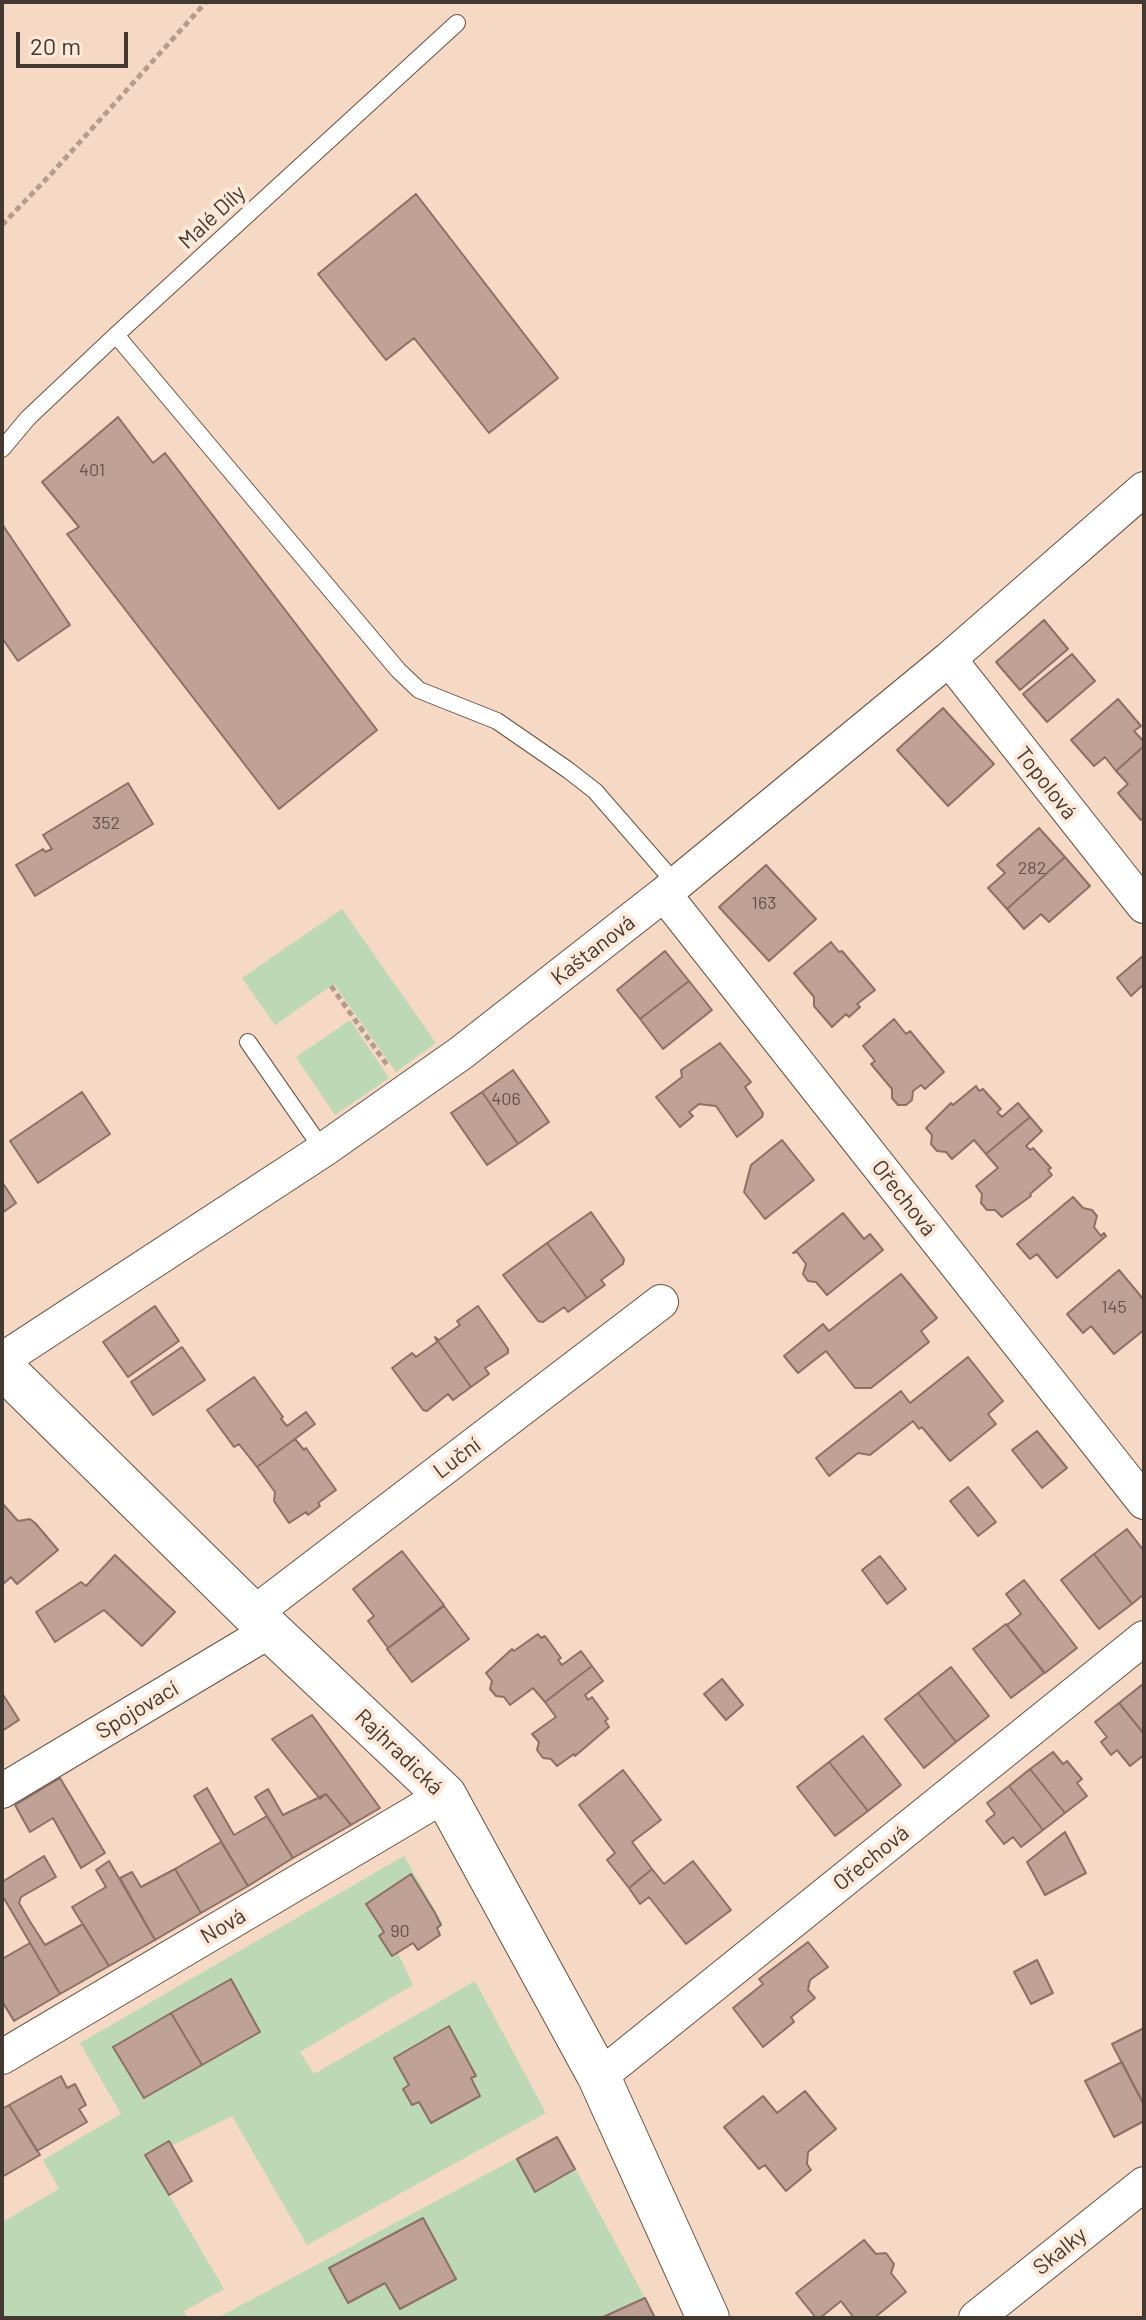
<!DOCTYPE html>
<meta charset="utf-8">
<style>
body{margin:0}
#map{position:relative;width:1146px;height:2320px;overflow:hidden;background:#f5d9c5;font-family:Barlow,sans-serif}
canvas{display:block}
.frame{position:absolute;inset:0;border:4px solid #443931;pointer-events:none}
.scale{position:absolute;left:16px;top:32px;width:112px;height:36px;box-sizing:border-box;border:4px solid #443931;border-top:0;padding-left:10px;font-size:24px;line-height:28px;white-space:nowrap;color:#443931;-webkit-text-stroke:6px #fee8d8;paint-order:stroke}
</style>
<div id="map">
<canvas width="1146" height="2320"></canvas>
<div class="frame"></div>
<div class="scale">20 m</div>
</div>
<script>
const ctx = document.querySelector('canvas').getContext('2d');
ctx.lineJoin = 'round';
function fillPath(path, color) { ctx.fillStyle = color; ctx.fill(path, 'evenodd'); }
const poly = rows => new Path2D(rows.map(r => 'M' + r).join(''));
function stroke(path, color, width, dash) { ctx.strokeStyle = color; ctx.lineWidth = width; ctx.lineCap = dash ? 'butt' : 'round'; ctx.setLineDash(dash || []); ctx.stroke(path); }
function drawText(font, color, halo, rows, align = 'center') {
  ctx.font = font + ' Barlow,sans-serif'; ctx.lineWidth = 8; ctx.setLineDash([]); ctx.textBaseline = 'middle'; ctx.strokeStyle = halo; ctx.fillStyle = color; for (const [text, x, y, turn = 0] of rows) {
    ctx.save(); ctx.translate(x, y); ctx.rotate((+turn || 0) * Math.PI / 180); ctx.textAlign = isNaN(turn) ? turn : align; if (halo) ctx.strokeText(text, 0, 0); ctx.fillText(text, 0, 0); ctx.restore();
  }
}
const green = poly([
 [342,909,436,1043,396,1072,334,984,275,1025,242,978],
 [350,1020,389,1078,335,1115,296,1057],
 [404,1856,443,1924,441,1925,411,1875,366,1904,384,1932,379,1936,392,1956,398,1953,413,1985,300,2052,314,2074,475,1981,546,2113,307,2245,232,2116,171,2146,146,2156,224,2289,184,2311,187,2318,2,2318,2,2222,59,2189,43,2160,121,2114,80,2043],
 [558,2136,645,2298,601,2318,217,2318]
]);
const building = poly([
 [416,194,558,378,489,433,414,338,386,360,318,274,416,194],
 [118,417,153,463,165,453,377,730,279,809,67,534,79,527,42,482,118,417],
 [2,524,70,625,18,661,2,638,2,524],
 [1044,620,1068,649,1020,690,996,662,1044,620],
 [1072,654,1095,681,1047,722,1023,694,1072,654],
 [1118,699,1141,726,1134,731,1144,742,1144,746,1116,771,1105,757,1094,766,1071,740,1118,699],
 [943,708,994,764,948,806,897,750,943,708],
 [1144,746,1144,817,1141,820,1118,793,1128,784,1116,771,1144,746],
 [128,783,153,824,35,896,16,865,43,849,45,852,52,849,43,835,128,783],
 [1039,828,1065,857,1007,909,988,888,1005,873,997,865,1039,828],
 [1065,857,1090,886,1049,922,1041,914,1024,929,1007,909,1065,857],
 [766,865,816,919,769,961,719,907,766,865],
 [831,942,839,952,842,951,875,990,857,1004,860,1007,849,1017,846,1014,832,1027,814,1006,814,997,794,973,831,942],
 [665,951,689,981,640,1019,617,990,665,951],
 [1144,955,1144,984,1131,996,1117,978,1144,955],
 [689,981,712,1010,663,1049,640,1019,689,981],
 [894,1019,906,1034,910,1031,944,1072,925,1089,921,1085,913,1091,912,1100,906,1105,898,1105,892,1098,892,1089,871,1064,875,1061,863,1046,894,1019],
 [720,1043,751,1082,745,1087,763,1113,762,1117,737,1137,716,1106,699,1104,689,1112,693,1116,680,1127,656,1097,682,1077,681,1070,720,1043],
 [513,1070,549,1122,518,1144,482,1092,513,1070],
 [976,1086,979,1091,983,1089,1001,1109,997,1112,1002,1117,1018,1103,1030,1117,986,1154,974,1140,952,1159,946,1152,937,1151,931,1144,932,1135,926,1128,951,1103,953,1105,976,1086],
 [82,1092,110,1134,38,1183,10,1141,82,1092],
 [482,1092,518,1144,487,1165,451,1113,482,1092],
 [1030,1117,1042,1131,1026,1146,1030,1150,1033,1148,1051,1168,1048,1170,1052,1175,1030,1194,1031,1196,1002,1217,995,1210,987,1210,981,1203,982,1194,976,1186,998,1168,986,1154,1030,1117],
 [782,1140,814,1180,765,1219,744,1192,751,1165,782,1140],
 [2,1182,16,1203,2,1213,2,1182],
 [1073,1197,1083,1208,1092,1210,1097,1216,1094,1227,1101,1236,1104,1233,1106,1236,1057,1278,1037,1254,1030,1259,1017,1244,1073,1197],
 [591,1212,624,1259,623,1264,601,1280,605,1285,587,1298,547,1243,591,1212],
 [843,1213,864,1239,870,1234,883,1250,827,1295,816,1282,808,1281,803,1274,806,1264,797,1252,793,1253,843,1213],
 [547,1243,587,1298,568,1312,564,1307,543,1322,538,1321,503,1275,547,1243],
 [1119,1270,1144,1300,1144,1330,1114,1354,1091,1326,1083,1333,1067,1314,1119,1270],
 [901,1274,937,1318,921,1331,929,1342,871,1388,855,1388,826,1351,798,1373,784,1356,823,1324,829,1331,901,1274],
 [155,1306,179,1341,128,1377,103,1342,155,1306],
 [478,1306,508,1349,508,1353,485,1368,489,1374,471,1387,435,1337,439,1340,460,1325,457,1321,478,1306],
 [435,1337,471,1387,453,1400,448,1394,427,1411,423,1410,392,1368,412,1353,416,1357,437,1342,435,1337],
 [182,1347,205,1380,153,1415,131,1382,182,1347],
 [968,1357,1003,1401,988,1414,996,1424,950,1461,922,1427,919,1429,913,1421,870,1455,858,1453,829,1476,816,1458,901,1391,910,1403,968,1357],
 [254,1377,283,1417,281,1419,287,1426,306,1412,315,1424,257,1467,239,1444,234,1447,207,1410,254,1377],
 [1037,1431,1067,1468,1042,1488,1012,1450,1037,1431],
 [295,1439,304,1450,306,1448,336,1490,318,1503,320,1506,308,1515,306,1512,289,1523,274,1501,275,1492,257,1467,295,1439],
 [968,1487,996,1522,978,1536,950,1501,968,1487],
 [2,1503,18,1521,30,1519,36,1524,58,1550,17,1584,11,1577,2,1585,2,1503],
 [1127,1529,1144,1551,1144,1594,1132,1604,1094,1554,1127,1529],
 [402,1551,444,1605,388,1648,368,1621,374,1616,353,1589,402,1551],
 [1094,1554,1132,1604,1099,1629,1061,1580,1094,1554],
 [115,1555,175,1612,142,1646,104,1610,55,1642,36,1612,81,1582,86,1586,115,1555],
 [880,1556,906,1589,887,1604,862,1570,880,1556],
 [1024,1580,1077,1648,1045,1673,1007,1625,1021,1614,1006,1594,1024,1580],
 [444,1606,469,1639,412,1682,387,1649,444,1606],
 [1006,1624,1044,1673,1011,1698,973,1649,1006,1624],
 [538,1634,541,1638,545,1636,561,1658,558,1660,562,1665,581,1651,592,1666,545,1702,533,1688,510,1705,504,1697,496,1696,490,1689,492,1681,486,1673,512,1649,514,1651,538,1634],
 [592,1666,603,1681,585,1695,588,1700,592,1697,608,1719,605,1721,609,1727,575,1756,574,1754,557,1766,551,1759,543,1758,537,1750,539,1742,532,1734,556,1717,545,1702,592,1666],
 [951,1667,989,1716,956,1742,918,1693,951,1667],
 [722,1679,743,1705,726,1720,704,1694,722,1679],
 [1143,1684,1144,1684,1144,1734,1119,1703,1143,1684],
 [2,1693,19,1720,2,1731,2,1693],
 [918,1693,956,1742,924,1768,885,1719,918,1693],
 [1119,1703,1144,1734,1144,1755,1130,1766,1117,1750,1111,1755,1101,1742,1107,1737,1095,1722,1119,1703],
 [312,1715,380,1808,351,1825,326,1794,320,1799,272,1739,312,1715],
 [863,1736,901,1785,868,1811,829,1762,863,1736],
 [1053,1752,1063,1764,1067,1761,1082,1779,1077,1783,1087,1796,1065,1813,1030,1769,1053,1752],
 [829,1762,868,1811,835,1836,797,1787,829,1762],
 [1030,1769,1065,1813,1043,1830,1009,1786,1030,1769],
 [623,1770,661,1820,632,1842,652,1869,629,1888,607,1860,615,1853,579,1805,623,1770],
 [60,1778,105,1853,81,1868,53,1818,30,1832,15,1805,60,1778],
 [1009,1786,1043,1830,1021,1847,1013,1837,1004,1844,986,1821,995,1814,987,1803,1009,1786],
 [207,1788,234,1835,267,1816,293,1858,248,1886,194,1796,207,1788],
 [268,1789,283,1815,326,1794,351,1825,293,1858,255,1797,268,1789],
 [1065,1832,1086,1873,1045,1895,1027,1862,1065,1832],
 [221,1842,248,1886,201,1913,175,1869,221,1842],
 [44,1856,56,1877,21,1897,19,1903,29,1920,45,1945,83,1924,109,1966,60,1994,2,1895,2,1882,44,1856],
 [109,1861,155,1940,109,1966,72,1907,106,1887,96,1870,109,1861],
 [693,1861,731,1910,686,1944,649,1897,640,1904,629,1888,652,1869,664,1884,693,1861],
 [175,1869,201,1913,155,1940,120,1878,132,1872,141,1887,175,1869],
 [411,1874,435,1913,441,1925,437,1928,440,1935,418,1950,413,1943,392,1956,379,1936,384,1932,366,1904,411,1874],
 [808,1942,828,1967,810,1980,808,1990,815,1998,791,2017,794,2022,763,2047,733,2008,763,1984,759,1979,808,1942],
 [30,1943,60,1994,14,2021,2,2001,2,1959,30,1943],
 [1037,1960,1053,1993,1031,2004,1014,1972,1037,1960],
 [231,1979,260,2032,202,2065,171,2013,231,1979],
 [171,2013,202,2065,144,2098,113,2047,171,2013],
 [449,2026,476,2076,471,2078,480,2096,431,2123,419,2102,412,2105,403,2089,409,2085,394,2058,449,2026],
 [1144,2028,1144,2105,1112,2044,1144,2028],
 [1122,2062,1144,2105,1144,2121,1114,2137,1085,2081,1122,2062],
 [61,2076,67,2088,75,2084,86,2105,79,2109,87,2122,37,2151,9,2105,61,2076],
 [805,2091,836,2129,808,2152,807,2164,811,2170,786,2191,765,2165,759,2169,724,2127,763,2096,777,2113,805,2091],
 [9,2105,40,2155,2,2177,2,2109,9,2105],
 [557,2137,575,2169,535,2192,517,2159,557,2137],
 [169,2141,192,2181,169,2195,145,2155,169,2141],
 [423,2218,456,2279,400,2309,385,2283,348,2303,329,2268,423,2218],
 [864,2240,876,2254,886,2253,894,2264,891,2273,906,2292,874,2318,854,2318,841,2301,820,2318,816,2318,796,2293,864,2240],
 [645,2298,655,2318,601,2318,645,2298]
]);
const path = poly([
 [2,225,52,173,206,2],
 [331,986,387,1065]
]);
const service = poly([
 [116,335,398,670,419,690,497,721,568,770,595,791,676,884],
 [2,449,28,418,116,335,457,23],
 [248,1042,323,1150]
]);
const minor = poly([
 [949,659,1144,906],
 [664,894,1144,1502],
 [2,1360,323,1150,461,1053,664,894,949,659,1144,489],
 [253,1614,661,1302],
 [2,1791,271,1630],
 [2,2057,445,1795],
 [599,2077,1144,1638],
 [976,2318,1144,2184]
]);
const tertiary = poly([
 [2,1367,253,1614,445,1795,599,2077,708,2318]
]);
const numberNames = [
 ["401",92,470],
 ["352",106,823],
 ["282",1032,868],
 ["163",764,903],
 ["406",506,1099],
 ["145",1114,1307],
 ["90",400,1931]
];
const streetNames = [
 ["Malé Díly",212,217,-43],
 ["Topolová",1046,783,52],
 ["Kaštanová",593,950,-38],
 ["Ořechová",904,1198,52],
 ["Luční",457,1458,-37],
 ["Spojovací",137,1710,-31],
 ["Rajhradická",399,1752,44],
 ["Ořechová",871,1858,-39],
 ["Nová",223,1926,-31],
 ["Skalky",1060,2251,-39]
];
fillPath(green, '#bcd8b4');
fillPath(building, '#c0a196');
stroke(building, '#8c6f65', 2);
stroke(service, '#685141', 18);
stroke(minor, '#685141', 36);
stroke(tertiary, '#685141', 44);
stroke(path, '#b39d8e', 5, [6, 4]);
stroke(service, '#fff', 16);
stroke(minor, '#fff', 34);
stroke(tertiary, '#fff', 42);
drawText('18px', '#63534a', null, numberNames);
drawText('22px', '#443931', '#fee8d8', streetNames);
</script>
